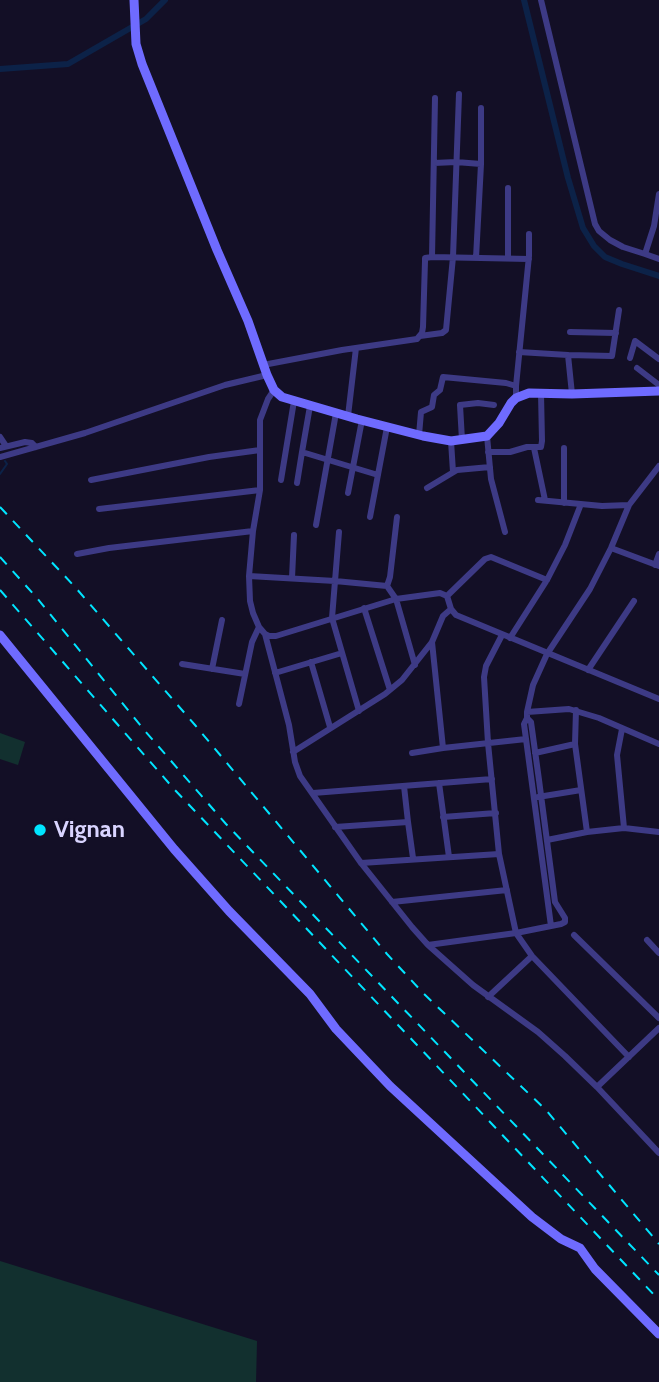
<!DOCTYPE html>
<style>
body{margin:0}
canvas{display:block;background:#130f26}
</style>
<canvas width="659" height="1382"></canvas>
<script>
const ctx = document.querySelector('canvas').getContext('2d');
ctx.lineJoin = 'round';
function fillPath(path, color) { ctx.fillStyle = color; ctx.fill(path, 'evenodd'); }
const poly = rows => new Path2D(rows.map(r => 'M' + r).join(''));
function stroke(path, color, width, dash) { ctx.strokeStyle = color; ctx.lineWidth = width; ctx.lineCap = dash ? 'butt' : 'round'; ctx.setLineDash(dash || []); ctx.stroke(path); }
function drawText(font, color, halo, rows, align = 'center') {
  ctx.font = font + ' Cabin,sans-serif'; ctx.lineWidth = 5; ctx.setLineDash([]); ctx.textBaseline = 'middle'; ctx.strokeStyle = halo; ctx.fillStyle = color; for (const [text, x, y, turn = 0] of rows) {
    ctx.save(); ctx.translate(x, y); ctx.rotate((+turn || 0) * Math.PI / 180); ctx.textAlign = isNaN(turn) ? turn : align; if (halo) ctx.strokeText(text, 0, 0); ctx.fillText(text, 0, 0); ctx.restore();
  }
}
const green = poly([
 [0,733,25,742,18,765,0,759],
 [0,1261,257,1341,256,1382,0,1382]
]);
const stream = poly([
 [0,474,7,464,5,461]
]);
const canal = poly([
 [524,0,568,178,583,228,594,246,605,257,622,264,659,276],
 [0,69,68,64,146,19,165,0]
]);
const street = poly([
 [541,0,595,224,599,231,610,240,623,247,645,254,654,226,659,194],
 [435,98,432,257,529,259],
 [434,163,456,162,481,164],
 [645,254,659,259],
 [476,258,481,164,481,108],
 [508,258,508,188],
 [570,332,616,333],
 [420,336,442,333,446,330,453,257,459,94],
 [519,352,568,355],
 [630,358,635,341,659,359],
 [263,365,342,350,417,339,422,333,423,327,425,261,425,258,432,257],
 [637,368,659,385],
 [274,390,268,399,260,420,260,490,253,531,249,576,250,601,253,613,259,627,265,634,269,636,276,636,396,599,440,593,447,596,451,609,456,615,659,699],
 [572,394,568,355,612,356,619,310],
 [516,398,516,386,529,256,529,234],
 [310,406,302,452,378,475],
 [348,416,356,348],
 [419,435,421,412,432,407,434,395,440,390,443,377,506,383,516,386],
 [487,436,491,479,505,532],
 [0,437,6,446],
 [462,440,460,405,478,403,494,405],
 [451,441,453,472],
 [0,448,25,442,32,443,36,447],
 [534,448,545,500],
 [488,452,510,452,527,447,541,447,542,441,541,393],
 [0,457,85,433,225,385,267,375],
 [91,480,209,457,260,450],
 [281,480,294,401],
 [297,483,302,452],
 [427,488,457,470,490,467],
 [348,493,362,420],
 [538,500,602,506,629,505],
 [564,503,564,448],
 [99,509,260,490],
 [370,517,387,427],
 [316,525,336,413],
 [339,532,332,618,359,711],
 [611,548,659,566],
 [77,554,109,548,253,531],
 [655,565,659,554],
 [249,576,335,581,387,586,396,599,415,665],
 [292,578,294,535],
 [387,586,390,577,397,517],
 [447,596,485,559,491,557,547,580],
 [364,608,390,690],
 [265,634,289,725,295,762,300,776,361,863,412,927,428,945,516,933,561,924,565,922,565,918,555,902,539,780,531,722,527,718,527,712,533,685,547,654,590,589,611,548,629,505,659,466],
 [502,635,486,666,484,677,488,743,499,854,516,933,532,956,629,1057],
 [510,638,547,580,565,545,581,504],
 [432,642,443,748,526,739],
 [311,662,330,727],
 [182,664,245,674],
 [212,669,222,620],
 [588,670,634,601],
 [275,673,342,653],
 [239,704,252,642,259,627],
 [576,710,575,744,587,832],
 [527,712,569,709,599,718,659,744],
 [527,718,524,724,551,926],
 [293,752,385,694,402,680,432,642,443,616,451,609],
 [412,753,443,748],
 [535,753,575,744],
 [439,783,449,857],
 [404,786,408,822],
 [313,793,492,779],
 [538,797,581,790],
 [443,817,496,813],
 [335,827,408,822,413,858],
 [624,828,659,832],
 [547,840,587,832,624,828,617,755,622,729],
 [361,863,499,854],
 [392,902,507,890],
 [574,935,659,1018],
 [647,940,659,953],
 [428,945,473,985,538,1032,565,1056,597,1087,659,1153],
 [488,997,532,956],
 [597,1087,659,1028]
]);
const secondary = poly([
 [134,0,136,44,142,64,217,250,248,321,267,375,274,390,282,397,357,419,423,436,451,441,487,436,499,423,511,403,516,398,529,393,572,394,659,391],
 [0,635,174,849,229,911,310,994,336,1029,390,1086,532,1217,561,1239,580,1248,595,1269,659,1334]
]);
const rail = poly([
 [0,507,75,587,195,725,387,954,424,994,546,1110,659,1244],
 [0,557,37,598,145,731,226,824,659,1275],
 [0,590,174,789,659,1300]
]);
const markers = [
 [40,830,7,"#00e5ff"]
];
const poiNames = [
 ["Vignan",54,830]
];
fillPath(green, '#12302f');
stroke(stream, '#0c2248', 2);
stroke(canal, '#0c2248', 6);
stroke(street, '#3d3a85', 6);
stroke(secondary, '#6f6bff', 9);
stroke(rail, '#00e5ff', 2, [10, 9]);
for (const [x, y, r, color] of markers) { const dot = new Path2D(); dot.arc(x, y, r, 0, 2 * Math.PI); ctx.fillStyle = color; ctx.fill(dot); stroke(dot, '#130f26', 2.5); }
drawText('bold 24px', '#d9d4ff', '#130f26', poiNames, 'left');
</script>
